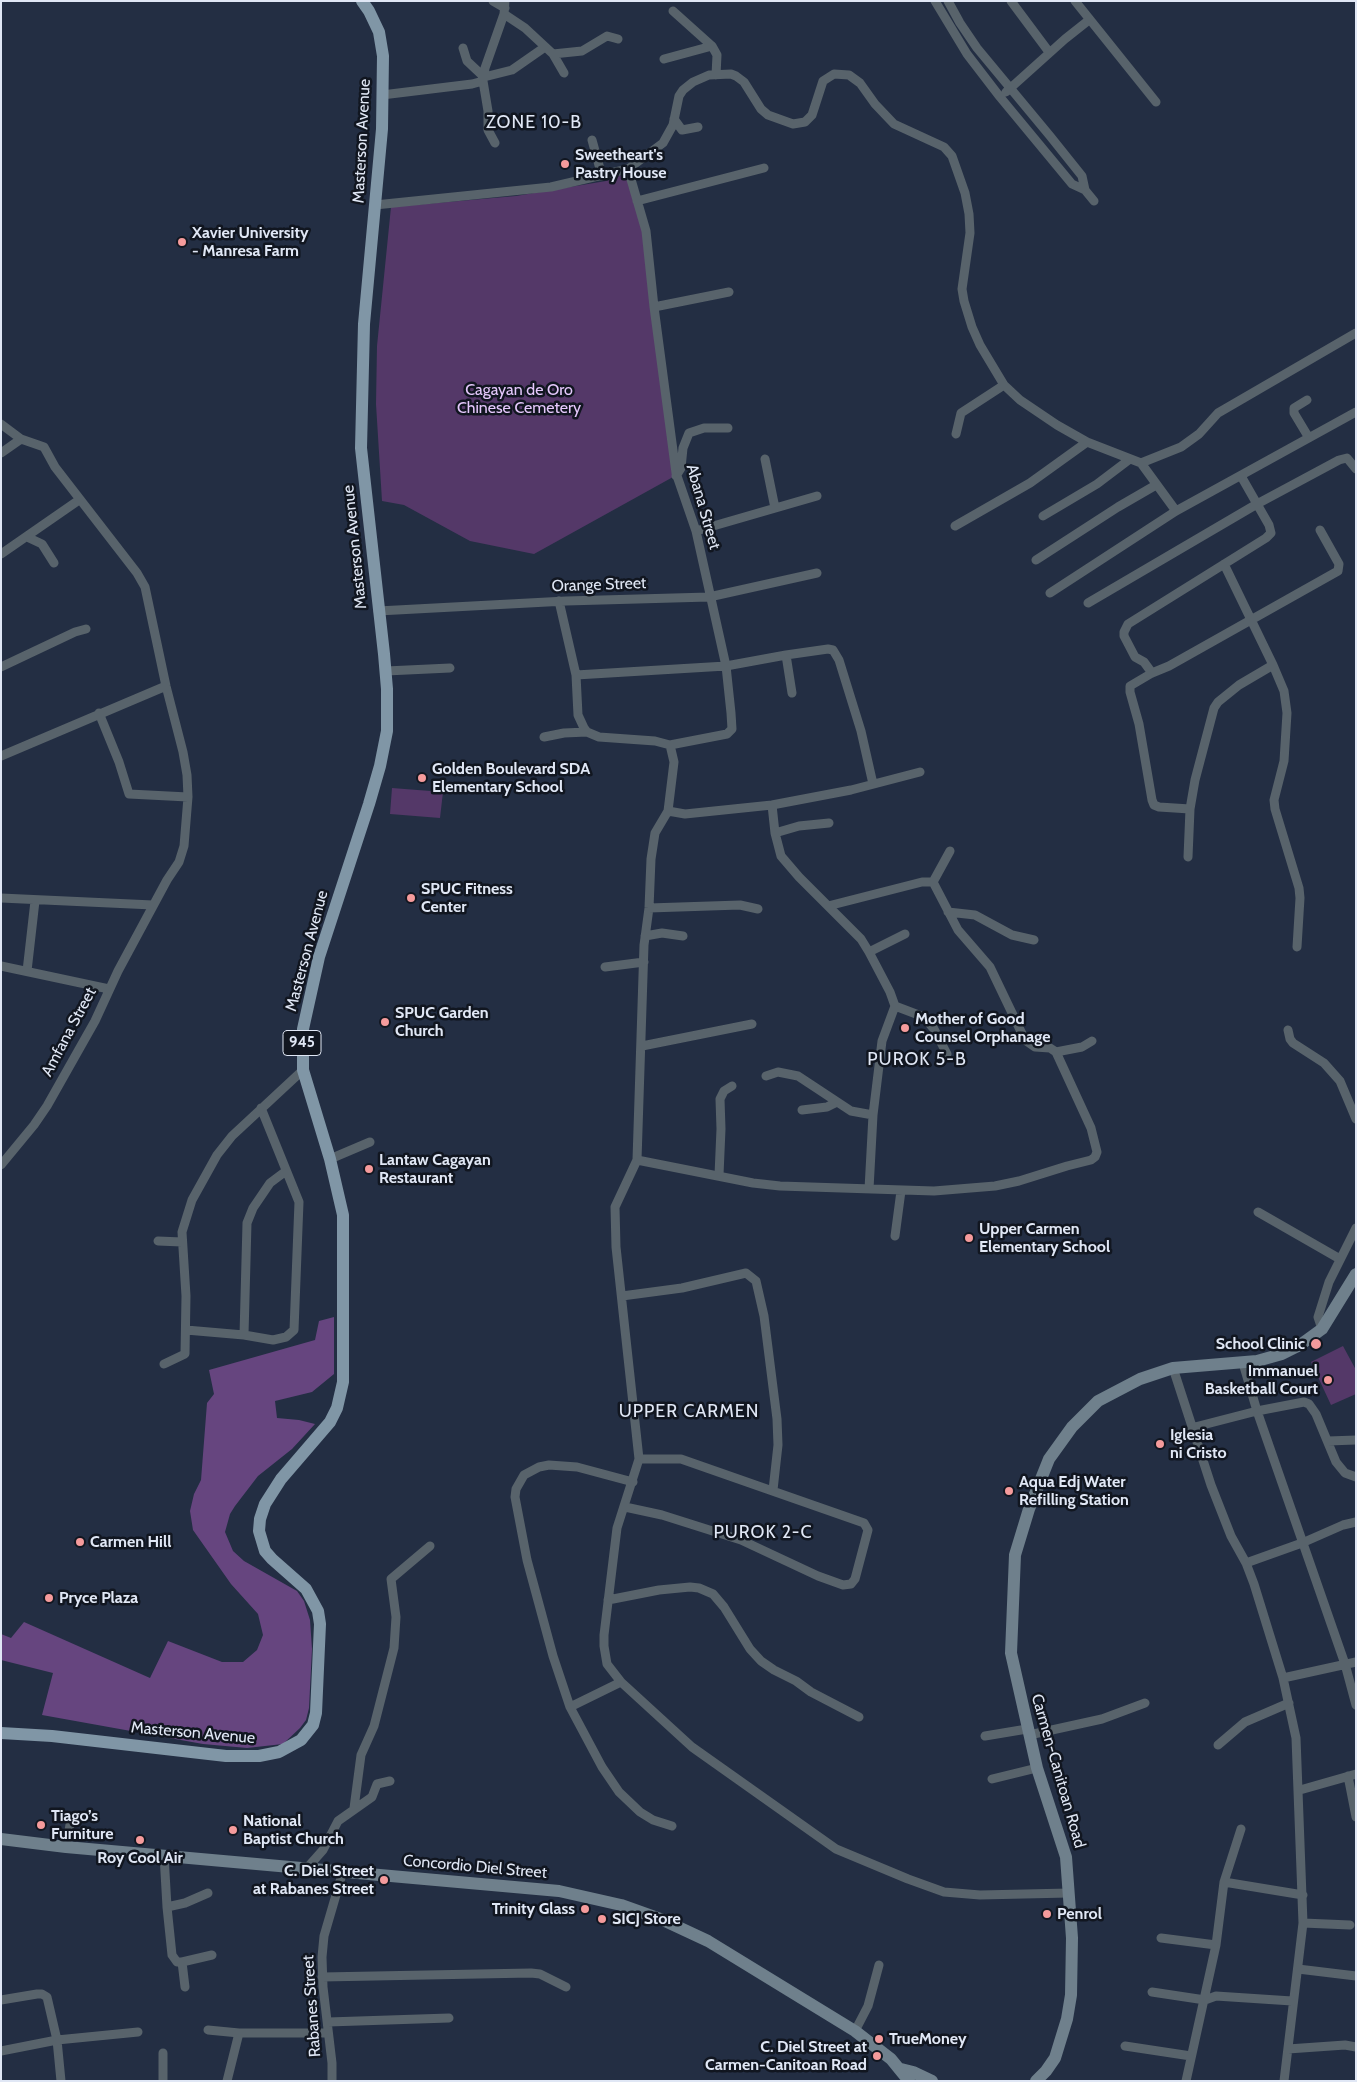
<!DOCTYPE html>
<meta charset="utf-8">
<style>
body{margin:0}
#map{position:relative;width:1357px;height:2082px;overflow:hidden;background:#232e43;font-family:Cabin,sans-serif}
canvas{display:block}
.frame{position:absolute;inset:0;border:2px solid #e0e7f5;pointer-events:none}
</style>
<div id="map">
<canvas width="1357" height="2082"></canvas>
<div class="frame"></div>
</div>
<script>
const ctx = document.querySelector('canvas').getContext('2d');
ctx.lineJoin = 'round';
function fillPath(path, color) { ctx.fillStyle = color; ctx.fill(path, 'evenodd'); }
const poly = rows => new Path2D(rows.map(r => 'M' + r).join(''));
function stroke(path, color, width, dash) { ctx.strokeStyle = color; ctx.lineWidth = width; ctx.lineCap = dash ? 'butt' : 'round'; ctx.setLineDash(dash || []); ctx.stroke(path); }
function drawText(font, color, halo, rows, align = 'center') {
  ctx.font = font + ' Cabin,sans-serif'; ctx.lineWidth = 5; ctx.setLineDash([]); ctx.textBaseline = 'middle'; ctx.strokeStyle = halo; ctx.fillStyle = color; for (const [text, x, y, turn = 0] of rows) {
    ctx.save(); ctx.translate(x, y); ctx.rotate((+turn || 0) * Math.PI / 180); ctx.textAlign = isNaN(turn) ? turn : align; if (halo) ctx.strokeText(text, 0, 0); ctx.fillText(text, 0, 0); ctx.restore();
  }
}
const green = poly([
 [627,173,644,232,673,477,534,554,470,541,404,505,382,501,376,404,377,346,391,207,516,196,606,181],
 [392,788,443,792,440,818,390,814],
 [1343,1346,1356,1370,1356,1394,1331,1405,1311,1362]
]);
const forest = poly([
 [334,1317,334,1374,312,1392,275,1401,277,1418,299,1420,315,1424,292,1449,258,1476,235,1506,230,1514,225,1532,233,1551,244,1561,297,1591,304,1601,310,1620,312,1649,309,1708,306,1720,300,1728,283,1744,247,1748,203,1744,42,1715,53,1673,1,1660,1,1634,11,1638,24,1622,150,1678,168,1641,222,1662,243,1662,257,1650,263,1635,258,1614,231,1584,193,1530,190,1511,194,1494,201,1480,207,1403,214,1394,209,1370,315,1340,319,1321]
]);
const minor = poly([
 [493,1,505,8],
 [935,1,967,54,1000,97,1072,184,1085,190,1094,201],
 [948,1,960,23,977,48,1050,136,1082,176,1085,190],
 [1011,1,1049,52],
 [1075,1,1156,102],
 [673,11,712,46],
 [504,14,525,28,553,54,564,73],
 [463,48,467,61,484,77,512,70,545,47],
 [553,54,582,51,607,36,618,39],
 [664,59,712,46,717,55,716,75],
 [1006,92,1065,39,1089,20],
 [382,95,472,84,483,81],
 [674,119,682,130,698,127],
 [592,140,602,176],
 [495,143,488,130,488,111,483,81,485,68,504,14,505,1],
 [628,169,646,231,654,307,676,473,696,531,726,666,731,713,732,729,727,734,670,745],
 [637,201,764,168],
 [375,205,551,187,628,169,663,143,673,125,679,96,683,90,693,82,709,75,731,74,736,76,744,82,761,109,768,115,793,124,805,122,812,115,823,81,834,74,849,75,860,83,875,104,894,124,944,147,952,156,965,193,969,214,970,233,962,289,964,301,972,327,980,345,1004,385,1020,400,1057,425,1087,442,1141,463,1176,511],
 [654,307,729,292],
 [1307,400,1294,408,1294,413,1309,438],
 [1,424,21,439,44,447,55,467,137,573,145,587,166,686,183,752,187,775,188,797,184,846,179,862,167,880,118,971,95,1021,47,1106,34,1125,1,1165],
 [956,434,961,413,1004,385],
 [1,453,21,439],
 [765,459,775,508],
 [1141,463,1181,447,1199,434,1218,413,1356,333],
 [676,476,681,468,683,448,689,433,704,428,728,428],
 [1043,516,1097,484,1130,459],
 [955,526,1030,483,1087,442],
 [696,531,817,496],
 [27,537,42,544,54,563],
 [1,554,79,500],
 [1036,560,1118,507,1156,485],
 [1050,593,1176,511,1356,412],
 [559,601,576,675,578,715,584,728,587,732,599,737,655,741,670,745,674,762,668,811,655,833,651,859,649,908,644,945,637,1160,615,1207,616,1247,639,1459,617,1528,604,1635,604,1646,607,1664,621,1682,692,1747,836,1849,908,1879,944,1892,980,1895,1069,1893],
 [1088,603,1257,504,1339,460,1347,458,1356,469],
 [378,611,566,601,709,597,817,573],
 [786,655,792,693],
 [1273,665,1284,691,1287,713,1284,761,1274,800,1275,809,1299,888,1300,898,1297,947],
 [1,667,75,632,86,629],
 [386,671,450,668],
 [1152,673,1144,662,1135,657,1124,636,1124,632,1128,624,1266,538,1271,533,1269,525,1241,476],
 [576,675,726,666,786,655,828,649,833,650,839,660,861,731,873,784],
 [99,713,119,762,129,794,188,797],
 [544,737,564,733,587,732],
 [1,756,166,686],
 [772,805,775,833,781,856,799,877,861,939,869,952,890,992,895,1006,882,1041,873,1115,869,1189],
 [1190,809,1159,807,1154,805,1152,800,1139,724,1130,692,1130,686,1152,673,1169,666,1338,571,1339,564,1320,530],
 [668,811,685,814,772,805,851,790,920,772],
 [775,833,799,826,829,823],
 [1188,857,1190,809,1195,780,1214,708,1218,702,1239,685,1273,665,1224,564],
 [1,898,153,905],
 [828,906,922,882,933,882,950,851],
 [649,908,740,905,758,909],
 [948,912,975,915,1012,935,1034,940],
 [645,936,662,933,683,936],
 [869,952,905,934],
 [1,966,109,989],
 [605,967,644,962],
 [27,971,35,901],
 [895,1006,924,1017,934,1029,947,1054],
 [1288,1030,1290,1039,1293,1043,1324,1063,1340,1081,1356,1119],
 [642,1046,752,1024],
 [1056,1052,1082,1047,1092,1041],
 [766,1076,778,1072,798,1076,851,1111,873,1115],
 [802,1110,827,1107,837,1102],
 [330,1159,370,1142],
 [637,1160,753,1183,780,1186,934,1191,995,1186,1019,1181,1067,1166,1091,1160,1095,1157,1097,1152,1091,1128,1056,1052,1050,1048,1035,1047,1025,1040,990,967,958,930,933,882],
 [719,1175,721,1129,720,1099,724,1091,732,1086],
 [1258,1212,1340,1259],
 [895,1236,901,1191],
 [158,1241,182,1242],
 [622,1296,682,1288,746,1273,756,1281,764,1316,777,1419,778,1445,773,1490],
 [1322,1329,1318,1317,1329,1282,1356,1228],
 [186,1330,244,1335,273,1340,286,1337,294,1330,299,1202,261,1108],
 [244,1335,247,1223,253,1208,270,1183,286,1171],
 [1243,1363,1257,1411,1345,1664,1356,1705],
 [164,1364,185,1354,186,1296,182,1232,192,1200,217,1155,232,1136,303,1070],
 [1173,1368,1211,1485,1231,1536,1246,1563,1254,1584,1283,1678,1296,1738,1303,1923,1284,2081],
 [1191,1428,1257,1411,1304,1402,1309,1404,1316,1414,1336,1462,1345,1473,1356,1477],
 [1328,1441,1356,1440],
 [633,1482,577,1467,549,1465,539,1467,524,1475,516,1489,515,1497,527,1560,553,1656,570,1707,602,1767,619,1792,640,1812,653,1820,672,1826],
 [625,1507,662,1515,741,1540,818,1576,843,1585,851,1584,855,1579,868,1530,864,1523,681,1459,639,1459],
 [1246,1563,1302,1543,1343,1525,1356,1522],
 [608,1600,659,1590,690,1587,699,1588,713,1594,724,1607,750,1649,761,1661,774,1670,796,1681,811,1692,859,1717],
 [1283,1678,1356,1662],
 [570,1707,621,1682],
 [1029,1735,1102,1719,1145,1703],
 [985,1736,1027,1729],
 [1218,1745,1245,1722,1289,1703],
 [1348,1776,1356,1817],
 [992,1779,1037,1768],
 [1300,1790,1356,1774],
 [354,1808,361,1755,374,1726,394,1648,396,1617,391,1579,430,1546],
 [66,1847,71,1819],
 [164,1855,167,1907,172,1955,177,1962,182,1962,212,1955],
 [307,1868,323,1850,338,1821,372,1797,377,1784,390,1781],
 [1224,1882,1303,1895],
 [167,1907,185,1903,208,1893],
 [1303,1923,1350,1925],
 [1161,1938,1216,1945],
 [182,1962,185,1987],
 [1298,1969,1356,1976],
 [322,1977,531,1973,540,1974,566,1987],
 [1152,1992,1205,2000,1216,1996,1292,2001],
 [1,2000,37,1994,42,1994,47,1997,57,2040,61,2081],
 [328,2022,449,2018],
 [208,2030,239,2033,328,2033],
 [855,2031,868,2006,879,1965],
 [1125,2046,1191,2056],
 [1288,2049,1345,2045,1356,2047],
 [1,2051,57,2040,138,2032],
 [163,2081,163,2053],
 [227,2081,239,2033],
 [332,2081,332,2063,323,1987,322,1957,324,1936,343,1871],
 [1186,2081,1216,1945,1224,1882,1241,1829]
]);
const secondary = poly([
 [1,1839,66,1847,559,1891,621,1905,663,1920,708,1941,855,2031,891,2059,909,2081],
 [901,2069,913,2072,932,2081],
 [1036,2081,1046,2071,1055,2058,1067,2019,1071,1995,1072,1938,1066,1857,1037,1768,1011,1653,1015,1555,1029,1509,1049,1459,1072,1427,1098,1401,1140,1379,1173,1368,1257,1361,1282,1354,1300,1345,1322,1329,1356,1274]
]);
const primary = poly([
 [1,1733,52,1736,226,1756,259,1756,279,1752,301,1740,313,1725,316,1713,320,1624,318,1611,306,1589,272,1559,265,1551,259,1531,260,1519,265,1504,281,1479,330,1422,337,1408,343,1382,343,1215,330,1159,303,1070,303,1029,319,957,369,804,380,766,387,731,387,689,384,654,361,448,364,324,382,129,383,56,379,32,369,11,362,1]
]);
const markers = [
 [565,164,5,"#f59b9c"],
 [182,242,5,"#f59b9c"],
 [422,778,5,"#f59b9c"],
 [411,898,5,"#f59b9c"],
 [385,1022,5,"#f59b9c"],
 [905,1028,5,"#f59b9c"],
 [369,1169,5,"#f59b9c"],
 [969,1238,5,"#f59b9c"],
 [1316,1344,6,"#f59b9c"],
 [1328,1380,5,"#f59b9c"],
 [1160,1444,5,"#f59b9c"],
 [1009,1491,5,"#f59b9c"],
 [80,1542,5,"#f59b9c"],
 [49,1598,5,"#f59b9c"],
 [41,1825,5,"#f59b9c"],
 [233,1830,5,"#f59b9c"],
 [140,1840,5,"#f59b9c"],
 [384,1880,5,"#f59b9c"],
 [585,1909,5,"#f59b9c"],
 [1047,1914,5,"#f59b9c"],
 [602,1919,5,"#f59b9c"],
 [879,2039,5,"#f59b9c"],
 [877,2056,5,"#f59b9c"]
];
const shields = [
 [302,1043,38]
];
const shieldNames = [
 ["945",302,1043]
];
const streetNames = [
 ["Masterson Avenue",362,141,-87],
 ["Abana Street",703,507,74],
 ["Masterson Avenue",355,547,-96],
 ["Orange Street",599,585,-2],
 ["Masterson Avenue",307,951,-75],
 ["Amfana Street",69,1032,-62],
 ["Masterson Avenue",193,1733,5],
 ["Carmen-Canitoan Road",1058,1771,74],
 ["Concordio Diel Street",475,1867,5],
 ["Rabanes Street",312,2006,-94]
];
const poiNames = [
 ["Sweetheart's",575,155],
 ["Pastry House",575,173],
 ["Xavier University",192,233],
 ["- Manresa Farm",192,251],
 ["Golden Boulevard SDA",432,769],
 ["Elementary School",432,787],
 ["SPUC Fitness",421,889],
 ["Center",421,907],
 ["SPUC Garden",395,1013],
 ["Church",395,1031],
 ["Mother of Good",915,1019],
 ["Counsel Orphanage",915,1037],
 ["Lantaw Cagayan",379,1160],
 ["Restaurant",379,1178],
 ["Upper Carmen",979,1229],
 ["Elementary School",979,1247],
 ["School Clinic",1305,1344,"right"],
 ["Immanuel",1318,1371,"right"],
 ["Basketball Court",1318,1389,"right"],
 ["Iglesia",1170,1435],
 ["ni Cristo",1170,1453],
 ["Aqua Edj Water",1019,1482],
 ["Refilling Station",1019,1500],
 ["Carmen Hill",90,1542],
 ["Pryce Plaza",59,1598],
 ["Tiago’s",51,1816],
 ["Furniture",51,1834],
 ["National",243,1821],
 ["Baptist Church",243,1839],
 ["Roy Cool Air",140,1858,"center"],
 ["C. Diel Street",374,1871,"right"],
 ["at Rabanes Street",374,1889,"right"],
 ["Trinity Glass",575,1909,"right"],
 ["Penrol",1057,1914],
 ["SICJ Store",612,1919],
 ["TrueMoney",889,2039],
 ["C. Diel Street at",867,2047,"right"],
 ["Carmen-Canitoan Road",867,2065,"right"]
];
const parkNames = [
 ["Cagayan de Oro",519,390],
 ["Chinese Cemetery",519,408]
];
const neighbourhoodNames = [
 ["ZONE 10-B",534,123],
 ["PUROK 5-B",917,1060],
 ["UPPER CARMEN",689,1412],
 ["PUROK 2-C",763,1533]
];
fillPath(green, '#543868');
fillPath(forest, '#66457f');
stroke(minor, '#58636b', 9);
stroke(secondary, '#6f808c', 12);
stroke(primary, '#8096a6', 12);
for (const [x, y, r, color] of markers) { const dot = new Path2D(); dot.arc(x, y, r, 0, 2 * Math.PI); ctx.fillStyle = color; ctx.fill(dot); stroke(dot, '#111620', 2); }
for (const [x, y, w] of shields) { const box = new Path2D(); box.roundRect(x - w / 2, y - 12.5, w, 25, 4); ctx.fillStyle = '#111620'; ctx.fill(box); stroke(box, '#e0e7f5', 1); }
drawText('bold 15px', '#e0e7f5', null, shieldNames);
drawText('16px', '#e0e7f5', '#111620', streetNames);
drawText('bold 16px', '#e0e7f5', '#111620', poiNames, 'left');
drawText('16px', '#e5c8fc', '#111620', parkNames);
ctx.letterSpacing = '1px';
drawText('18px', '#e0e7f5', '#111620', neighbourhoodNames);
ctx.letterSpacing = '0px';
</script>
